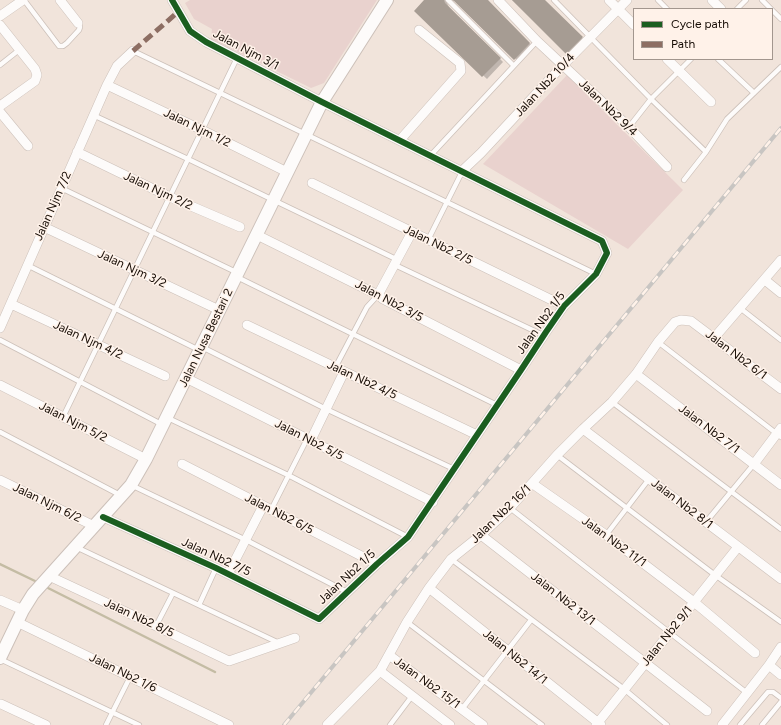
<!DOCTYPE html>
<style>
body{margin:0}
#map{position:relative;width:781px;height:725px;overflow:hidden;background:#f1e4db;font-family:Figtree,sans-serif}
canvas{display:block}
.legend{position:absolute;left:633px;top:8px;width:140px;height:52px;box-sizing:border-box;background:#fff2e9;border:1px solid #a2968e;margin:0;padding:5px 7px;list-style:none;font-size:12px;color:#160c05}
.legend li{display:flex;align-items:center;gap:8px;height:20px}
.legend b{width:20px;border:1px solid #a2968e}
</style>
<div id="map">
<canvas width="781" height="725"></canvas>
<ul class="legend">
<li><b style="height:5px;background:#1b5e20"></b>Cycle path</li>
<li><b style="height:5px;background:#8d6e63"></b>Path</li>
</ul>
</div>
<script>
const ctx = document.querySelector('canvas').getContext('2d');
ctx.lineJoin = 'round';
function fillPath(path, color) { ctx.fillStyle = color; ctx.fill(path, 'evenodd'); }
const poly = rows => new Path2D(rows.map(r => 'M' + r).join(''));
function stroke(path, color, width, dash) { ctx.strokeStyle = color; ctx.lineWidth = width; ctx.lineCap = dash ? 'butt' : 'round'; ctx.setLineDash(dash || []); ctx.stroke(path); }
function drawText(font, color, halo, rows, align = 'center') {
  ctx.font = font + ' Figtree,sans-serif'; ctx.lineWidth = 3; ctx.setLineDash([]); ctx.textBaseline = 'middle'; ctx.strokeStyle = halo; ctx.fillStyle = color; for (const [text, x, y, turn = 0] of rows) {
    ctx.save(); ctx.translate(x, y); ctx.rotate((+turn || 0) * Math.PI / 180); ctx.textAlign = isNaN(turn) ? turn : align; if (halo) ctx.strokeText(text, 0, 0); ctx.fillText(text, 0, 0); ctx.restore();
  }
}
const green = poly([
 [190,0,377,0,324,83,311,88,211,39,212,29,194,19,185,3],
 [567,75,683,190,628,249,483,164]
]);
const shadow = poly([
 [426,0,486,0,533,47,519,62,455,1,449,0,447,3,449,7,503,62,487,79,415,11],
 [512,0,544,0,585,41,570,56]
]);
const stream = poly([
 [0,564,35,581],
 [48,588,215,672]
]);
const building = poly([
 [424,0,444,0,445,3,501,58,482,77,414,11],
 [453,0,488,0,530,43,514,60],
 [512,0,545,0,583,37,566,54]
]);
const service = poly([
 [24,0,59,46,63,46,67,43,79,30,80,27,78,23],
 [448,0,513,65],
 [554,0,651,99,706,152],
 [658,0,667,9],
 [762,0,771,9],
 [737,9,746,0],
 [772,10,781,19],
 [133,51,596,274],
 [718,59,754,93],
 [0,65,19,50],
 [93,115,188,159,398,260],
 [629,127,651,99,691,59],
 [431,155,537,41],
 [684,180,706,152,727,119,781,67],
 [61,188,238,273],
 [428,240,462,172],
 [27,265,199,350],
 [395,265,543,335],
 [237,277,497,405],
 [740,308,781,340],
 [0,340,163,425],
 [658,342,781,437],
 [202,347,326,409,454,469],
 [335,368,367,307,378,295],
 [612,402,781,529],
 [63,417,237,58],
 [168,418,288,475,408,537],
 [0,432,120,495],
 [557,455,715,575,781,622],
 [131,485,246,540,347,592],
 [510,508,747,693],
 [271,510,307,439],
 [706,522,754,464],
 [606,535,649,479],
 [76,547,279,643],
 [451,559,624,689,667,725],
 [199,605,216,568],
 [407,622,542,725],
 [156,626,173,593],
 [0,659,139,725],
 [462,709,531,620],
 [106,725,130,677],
 [390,725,412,696],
 [740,725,768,692,773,692,781,698],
 [762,725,781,702]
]);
const minor = poly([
 [60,0,78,23],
 [498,0,537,41,629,127,667,167],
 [609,0,634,25],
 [712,0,721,9],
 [0,16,23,0],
 [0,25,35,69,37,75,35,81,0,106],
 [667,59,711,102],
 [107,85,202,130,287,172],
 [0,112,28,146],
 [400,140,461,71,460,63,419,30],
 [77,152,170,197,240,227],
 [462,171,481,153,563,65,627,0],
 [312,183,564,306],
 [44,227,219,310],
 [257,235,378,295,383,299,521,370],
 [765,280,781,293],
 [378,295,412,232],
 [11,304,165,376],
 [247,325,477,435],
 [0,328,107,85,117,66,133,51],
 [714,338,781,260],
 [636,374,781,485],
 [186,378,433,502],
 [0,385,146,459],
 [583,429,781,579],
 [311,440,344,372],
 [182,464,377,564],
 [754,464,781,428],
 [0,480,94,526],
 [533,484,606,535,694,602,755,653],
 [103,517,216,568,319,619,377,564,408,537,521,370,546,332,564,306,596,274,607,253,602,241,322,102,206,42,190,31,172,0],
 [481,535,707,711],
 [228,574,263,506],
 [49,576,156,626,229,661,295,638],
 [429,588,601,725],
 [0,600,23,610],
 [17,622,229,725],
 [389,655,483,725],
 [769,665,781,675],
 [380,671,450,725],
 [1,704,46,725],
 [327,725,380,671,407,622,429,588,451,559,481,535,510,508,557,455,583,429,612,402,636,374,658,342,675,322,681,320,691,321,781,389],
 [596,725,738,547],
 [722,725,769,665,781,647]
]);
const tertiary = poly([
 [0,658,23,610,33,594,131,485,146,459,322,102,387,0]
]);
const rail = poly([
 [284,725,781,128]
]);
const quiet = poly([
 [133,51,178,12]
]);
const cycleway = poly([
 [103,517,216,568,319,619,377,564,408,537,521,370,546,332,564,306,596,274,607,253,602,241,322,102,206,42,190,31,172,0]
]);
const streetNames = [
 ["Jalan Njm 3/1",246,50,28],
 ["Jalan Nb2 10/4",545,85,-47],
 ["Jalan Nb2 9/4",608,108,44],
 ["Jalan Njm 1/2",197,128,26],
 ["Jalan Njm 2/2",158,191,25],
 ["Jalan Njm 7/2",53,206,-66],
 ["Jalan Nb2 2/5",438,245,26],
 ["Jalan Njm 3/2",132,269,25],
 ["Jalan Nb2 3/5",389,301,28],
 ["Jalan Nb2 1/5",541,323,-54],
 ["Jalan Nusa Bestari 2",206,338,-64],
 ["Jalan Njm 4/2",88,340,25],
 ["Jalan Nb2 6/1",736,355,37],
 ["Jalan Nb2 4/5",362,380,25],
 ["Jalan Njm 5/2",73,422,27],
 ["Jalan Nb2 7/1",709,429,37],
 ["Jalan Nb2 5/5",309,440,27],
 ["Jalan Njm 6/2",47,503,26],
 ["Jalan Nb2 8/1",682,504,37],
 ["Jalan Nb2 6/5",279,514,27],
 ["Jalan Nb2 16/1",501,514,-44],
 ["Jalan Nb2 11/1",614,542,36],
 ["Jalan Nb2 7/5",216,557,25],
 ["Jalan Nb2 1/5",347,577,-43],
 ["Jalan Nb2 13/1",563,599,38],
 ["Jalan Nb2 8/5",139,618,25],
 ["Jalan Nb2 9/1",667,636,-51],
 ["Jalan Nb2 14/1",515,657,39],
 ["Jalan Nb2 1/6",123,673,26],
 ["Jalan Nb2 15/1",427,683,36]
];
fillPath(green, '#e9d2ce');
fillPath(shadow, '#0003');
stroke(stream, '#c4bca4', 2.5);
fillPath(building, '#a69c93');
stroke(service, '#ccc0b9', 6);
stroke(minor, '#ccc0b9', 10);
stroke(tertiary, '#ccc0b9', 14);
stroke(service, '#fdfbfa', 4.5);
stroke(minor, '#fdfbfa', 9);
stroke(tertiary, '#fdfbfa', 12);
stroke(rail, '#c8c5c2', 4);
stroke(rail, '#fff2e9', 2.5, [8]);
stroke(quiet, '#8d6e63', 5, [10, 5]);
stroke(cycleway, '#1b5e20', 6);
drawText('12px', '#160c05', '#fff2e9', streetNames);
</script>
